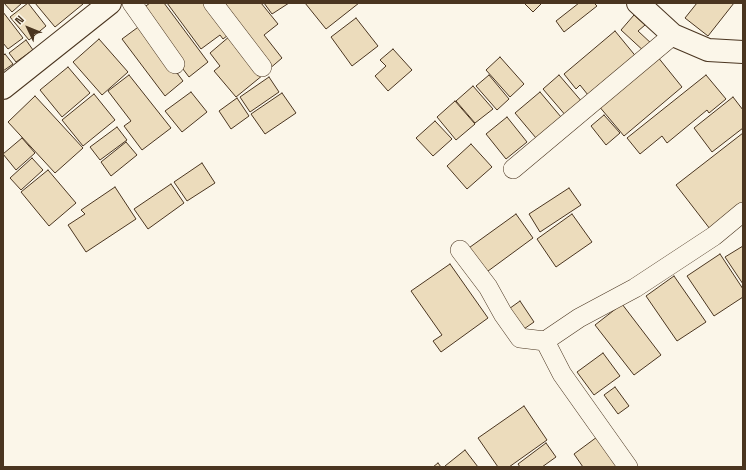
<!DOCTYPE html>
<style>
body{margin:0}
#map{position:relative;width:746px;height:470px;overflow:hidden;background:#fbf6e9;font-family:"Space Grotesk",sans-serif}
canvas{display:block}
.frame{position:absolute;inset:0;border:4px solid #4a3520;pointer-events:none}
.north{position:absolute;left:8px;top:8px;width:40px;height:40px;-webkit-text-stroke:3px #fbf6e9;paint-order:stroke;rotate:313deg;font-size:11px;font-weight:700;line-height:16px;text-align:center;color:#4a3520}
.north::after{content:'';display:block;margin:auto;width:14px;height:18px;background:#4a3520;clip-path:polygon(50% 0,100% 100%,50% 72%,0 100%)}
</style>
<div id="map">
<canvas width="746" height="470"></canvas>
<div class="frame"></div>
<div class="north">N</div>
</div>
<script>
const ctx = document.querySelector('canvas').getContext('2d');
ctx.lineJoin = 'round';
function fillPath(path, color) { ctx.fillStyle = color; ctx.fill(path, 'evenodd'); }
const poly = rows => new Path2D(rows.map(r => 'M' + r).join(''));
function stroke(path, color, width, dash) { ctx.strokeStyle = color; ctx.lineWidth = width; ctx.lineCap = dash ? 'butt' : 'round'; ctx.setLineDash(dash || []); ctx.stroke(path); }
const building = poly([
 [4,3,22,3,12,12,4,3],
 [28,3,46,26,29,40,10,17,28,3],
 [35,3,82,3,83,4,55,27,35,3],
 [150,3,164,3,208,62,189,77,139,11,150,3],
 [167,3,210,3,232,32,223,39,220,35,201,49,167,3],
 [222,3,261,3,278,24,264,35,282,58,268,70,222,3],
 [264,3,289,3,272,14,264,3],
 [305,3,359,3,326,29,305,3],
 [524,3,542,3,533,12,524,3],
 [579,3,594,3,597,6,564,32,556,21,579,3],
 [697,3,734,3,708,36,685,18,697,3],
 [3,12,23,38,8,49,3,43,3,12],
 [634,15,645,25,638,31,653,45,646,53,621,30,634,15],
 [356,18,378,46,352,66,331,37,356,18],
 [141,25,183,81,165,96,122,39,141,25],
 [615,31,638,59,588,95,580,85,576,89,564,74,615,31],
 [230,36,263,75,236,97,214,71,220,66,210,53,230,36],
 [99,39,128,72,102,95,73,62,99,39],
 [26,40,33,50,16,62,9,53,26,40],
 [393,49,412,70,388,91,375,76,386,66,380,60,393,49],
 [5,54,13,64,3,71,3,56,5,54],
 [657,56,682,87,624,136,598,105,657,56],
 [500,57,524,84,510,97,486,70,500,57],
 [68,67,90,93,62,117,40,90,68,67],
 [129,75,171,128,142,150,124,126,131,121,108,91,129,75],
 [489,75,509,99,497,110,476,86,489,75],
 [559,75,583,103,567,117,543,89,559,75],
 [706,75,726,99,709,113,707,110,667,143,662,136,640,154,627,138,706,75],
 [269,77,279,92,250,112,240,97,269,77],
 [473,86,493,109,475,123,456,101,473,86],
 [191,92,207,112,182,132,165,111,191,92],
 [540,92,561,117,536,138,515,113,540,92],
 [282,93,296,113,265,134,251,114,282,93],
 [94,94,115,120,83,146,62,120,94,94],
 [35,96,83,148,55,173,8,122,35,96],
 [733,97,743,110,743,128,712,152,694,128,733,97],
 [237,98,249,116,231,129,219,111,237,98],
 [455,101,475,124,456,140,437,117,455,101],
 [604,115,620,133,606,145,591,126,604,115],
 [507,117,527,142,506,159,486,134,507,117],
 [435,121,452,139,433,156,416,138,435,121],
 [117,127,127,140,100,160,90,147,117,127],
 [743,133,743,204,710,229,676,185,743,133],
 [22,138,35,153,16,170,3,154,22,138],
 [126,142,137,155,111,176,101,162,126,142],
 [471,144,492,167,467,189,447,166,471,144],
 [32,158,43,170,21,190,10,178,32,158],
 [202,163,215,183,187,201,174,182,202,163],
 [48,170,76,203,49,226,21,192,48,170],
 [171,184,184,203,148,229,134,209,171,184],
 [115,187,136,219,86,252,68,225,85,214,81,210,115,187],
 [569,188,581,205,540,232,529,214,569,188],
 [516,214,533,238,484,274,466,250,516,214],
 [572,214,592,242,556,267,537,239,572,214],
 [743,246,743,284,725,257,743,246],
 [720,254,743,289,743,297,714,316,687,276,720,254],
 [450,264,488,318,441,352,433,341,442,335,411,291,450,264],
 [674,276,706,322,677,341,646,296,674,276],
 [520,301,534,322,521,331,506,311,520,301],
 [622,304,661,355,634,375,595,325,622,304],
 [603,353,620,376,594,395,577,372,603,353],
 [615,387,629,406,618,414,604,395,615,387],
 [524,406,547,440,509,467,498,467,478,438,524,406],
 [597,437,619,467,583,467,574,454,597,437],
 [546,443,556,457,542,467,520,467,518,464,546,443],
 [465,450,478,467,445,467,445,466,465,450],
 [438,463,441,467,433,467,438,463]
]);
const minor = poly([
 [132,3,175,64],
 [213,3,262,67],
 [513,169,673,35],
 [460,250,488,287,503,314,520,338,545,341,579,318,635,288,714,236,743,212],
 [545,341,562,374,628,467]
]);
const tertiary = poly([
 [638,3,673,35,708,50,743,52],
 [3,88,110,3]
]);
fillPath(building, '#ecdcbc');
stroke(building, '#4a3520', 1);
stroke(minor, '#4a3520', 20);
stroke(tertiary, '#4a3520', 24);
stroke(minor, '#fbf6e9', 19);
stroke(tertiary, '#fbf6e9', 22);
</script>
